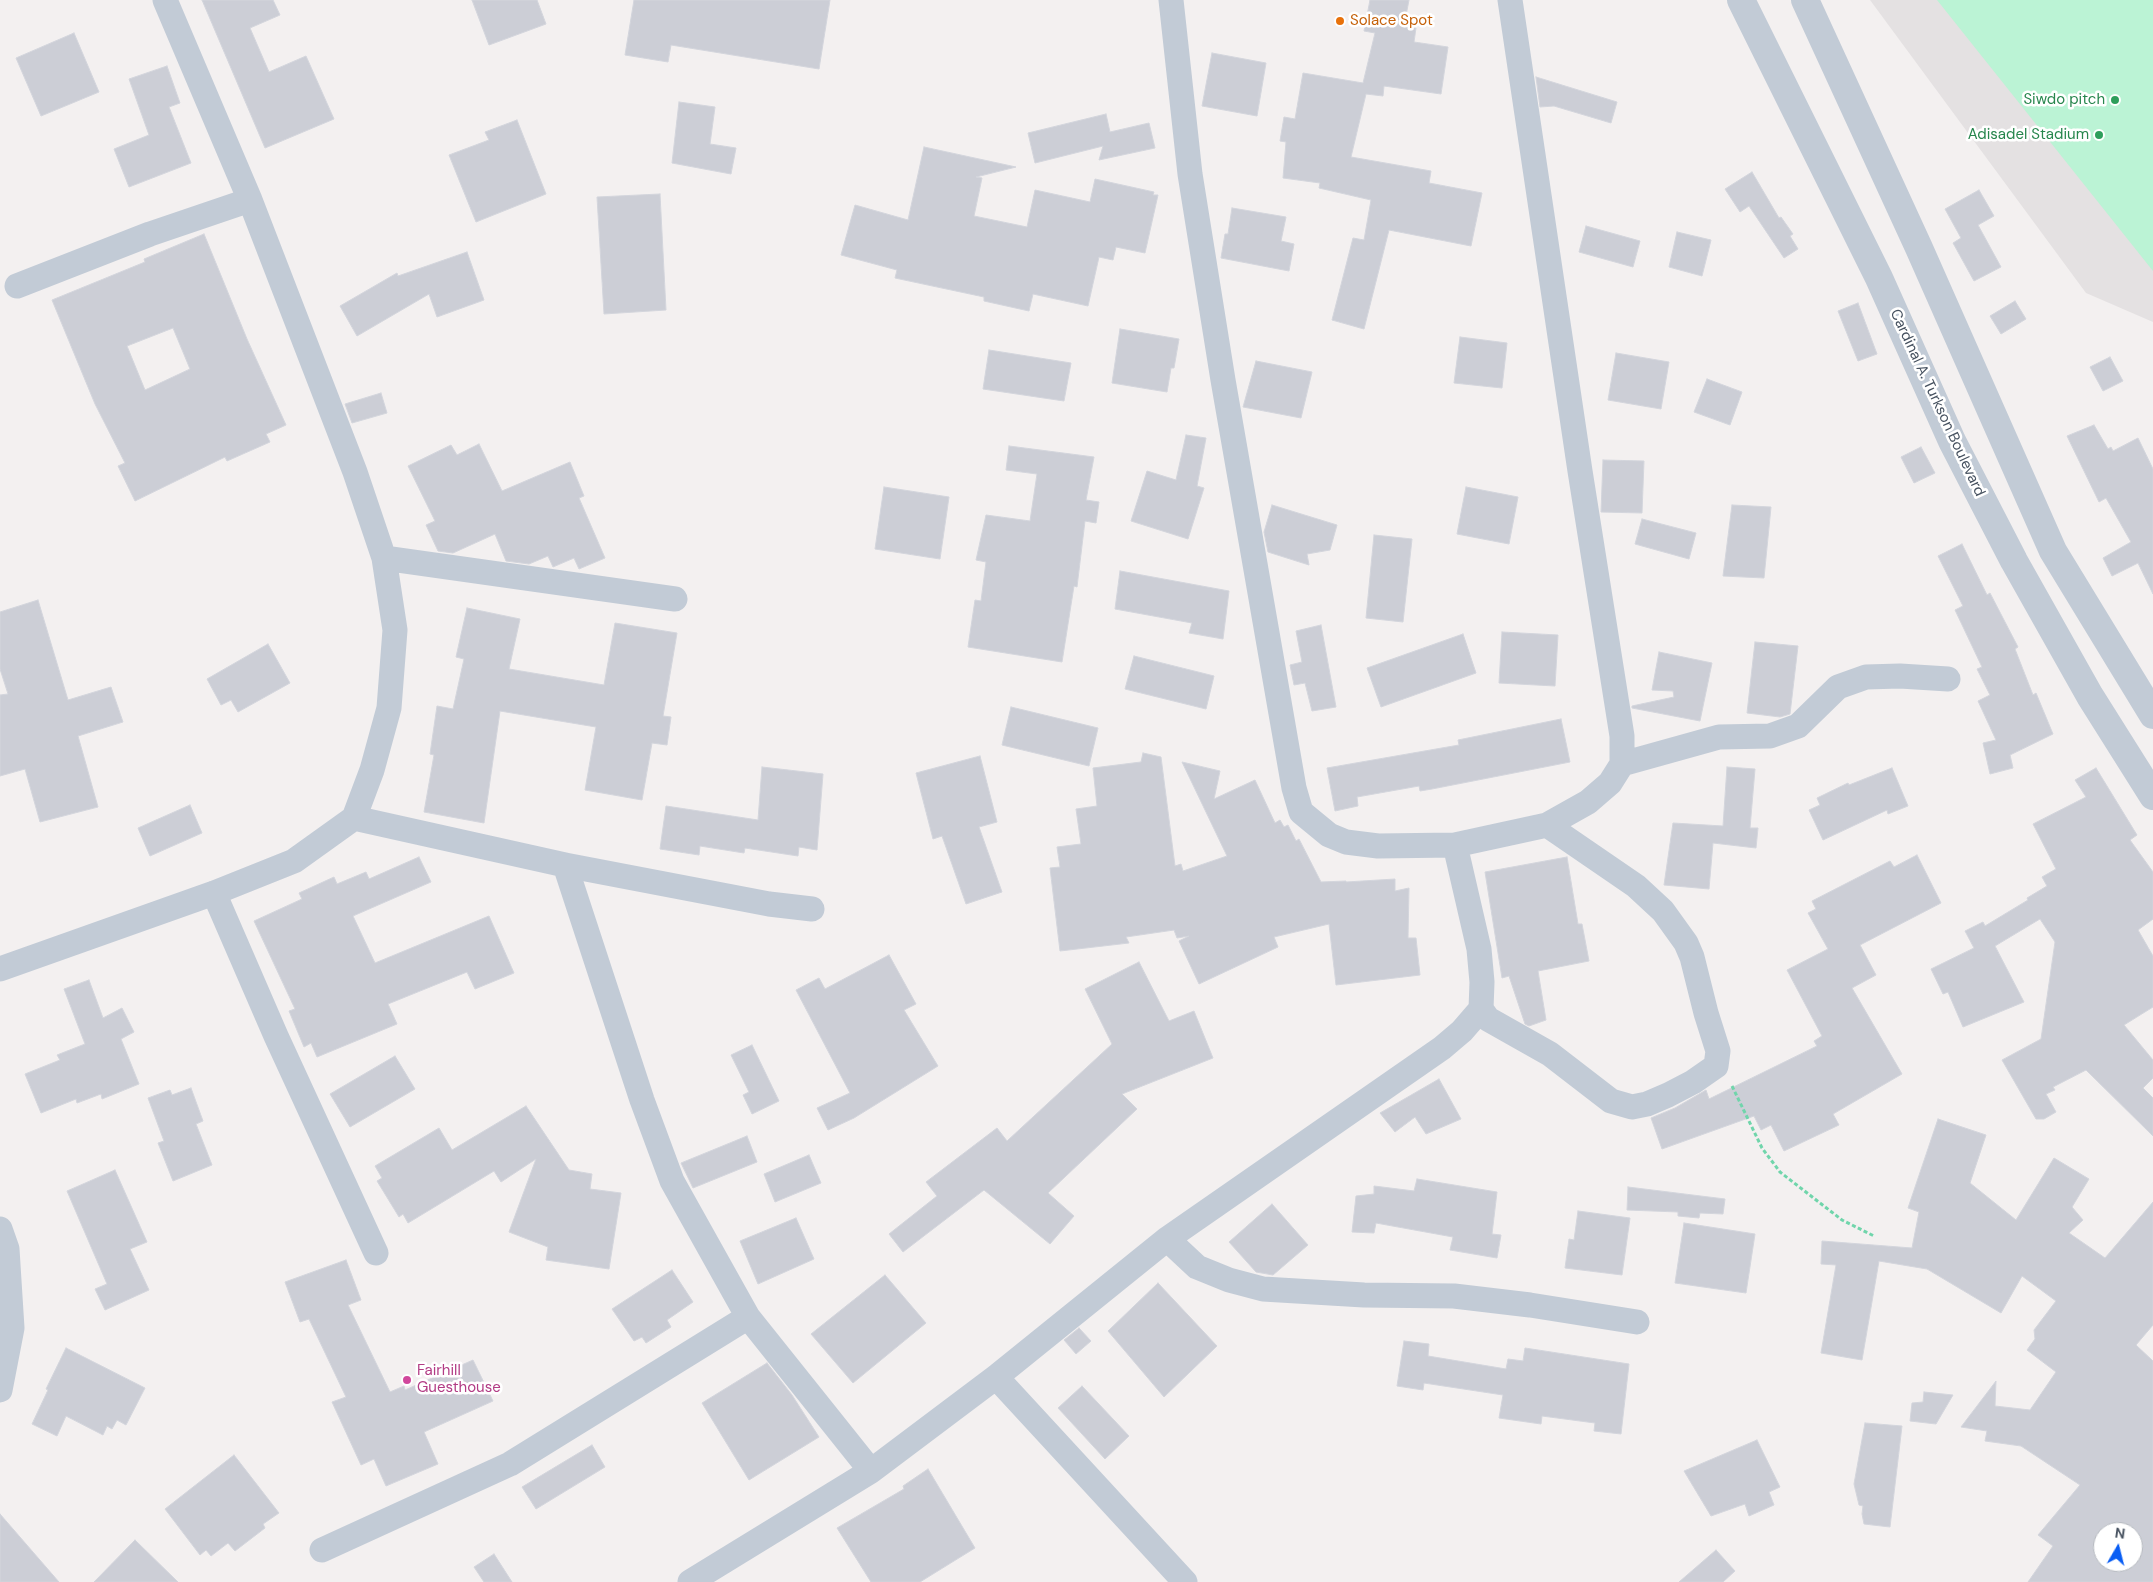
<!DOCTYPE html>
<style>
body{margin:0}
#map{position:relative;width:2153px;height:1582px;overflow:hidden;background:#f3f0f0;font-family:"DM Sans",sans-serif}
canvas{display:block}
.north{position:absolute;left:2093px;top:1522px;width:50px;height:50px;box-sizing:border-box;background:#fff;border:1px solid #b5b9bf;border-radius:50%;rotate:8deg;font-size:14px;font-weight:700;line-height:20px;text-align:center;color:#46515f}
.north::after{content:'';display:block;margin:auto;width:18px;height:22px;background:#085df4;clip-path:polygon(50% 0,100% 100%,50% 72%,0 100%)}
</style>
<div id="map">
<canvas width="2153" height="1582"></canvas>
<div class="north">N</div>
</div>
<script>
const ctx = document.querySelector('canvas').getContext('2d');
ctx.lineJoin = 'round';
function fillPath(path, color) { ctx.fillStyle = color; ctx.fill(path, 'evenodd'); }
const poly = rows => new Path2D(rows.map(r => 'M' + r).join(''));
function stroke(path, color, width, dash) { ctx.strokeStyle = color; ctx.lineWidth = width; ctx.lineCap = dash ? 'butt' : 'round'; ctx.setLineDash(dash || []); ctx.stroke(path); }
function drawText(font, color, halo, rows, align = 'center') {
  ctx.font = font + ' "DM Sans",sans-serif'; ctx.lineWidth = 5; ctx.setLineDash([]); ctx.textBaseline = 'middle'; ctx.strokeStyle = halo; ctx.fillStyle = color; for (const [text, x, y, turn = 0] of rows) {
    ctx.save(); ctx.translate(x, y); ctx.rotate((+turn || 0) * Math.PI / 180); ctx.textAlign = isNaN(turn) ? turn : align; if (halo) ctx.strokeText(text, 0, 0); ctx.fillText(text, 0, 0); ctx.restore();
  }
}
const education = poly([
 [1870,0,2153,0,2153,322,2086,293]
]);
const green = poly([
 [1937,0,2153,0,2153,271]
]);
const building = poly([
 [202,0,273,0,280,15,250,28,269,72,306,56,334,119,265,148,202,0],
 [472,0,537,0,546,24,489,45,472,0],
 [634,0,830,0,819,69,671,45,668,62,625,55,634,0],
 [1370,0,1409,0,1404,26,1416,28,1414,42,1448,47,1441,94,1384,86,1383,96,1366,94,1351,157,1431,171,1429,183,1482,193,1471,246,1389,230,1364,329,1332,320,1353,238,1364,240,1371,200,1319,188,1320,183,1283,178,1286,142,1280,141,1284,117,1295,119,1303,73,1363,83,1375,33,1364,31,1370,0],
 [74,33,99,92,41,116,16,58,74,33],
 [1212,53,1266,63,1257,116,1202,106,1212,53],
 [167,66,180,103,169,107,191,163,129,187,114,149,149,135,129,79,167,66],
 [1536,77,1617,102,1611,123,1554,106,1540,107,1536,77],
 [679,102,715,107,710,144,736,148,731,174,672,163,679,102],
 [1106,114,1110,132,1149,123,1155,148,1099,160,1103,146,1035,163,1028,133,1106,114],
 [517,120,546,194,476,222,449,155,489,140,485,132,517,120],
 [924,147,1016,167,976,177,982,178,974,216,1027,227,1035,190,1090,202,1095,179,1154,192,1153,195,1158,195,1145,253,1116,247,1113,260,1099,257,1088,306,1033,294,1029,311,984,301,984,297,895,278,897,270,841,255,855,205,908,220,924,147],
 [1752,172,1779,218,1781,217,1793,234,1790,236,1798,249,1784,258,1749,206,1740,212,1725,189,1752,172],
 [1979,190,1994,216,1978,225,2001,267,1974,281,1953,243,1961,238,1945,209,1979,190],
 [660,194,666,310,604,314,597,197,660,194],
 [1232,208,1286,217,1281,241,1294,244,1289,271,1221,258,1225,234,1228,234,1232,208],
 [1586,226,1640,241,1633,267,1579,252,1586,226],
 [1677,232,1711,240,1702,276,1669,267,1677,232],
 [204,234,247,339,286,425,266,434,270,442,227,461,225,457,135,501,118,466,125,463,95,404,52,300,145,262,144,259,204,234],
 [173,328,190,369,145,390,127,346,173,328],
 [467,252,484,300,437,317,429,294,357,336,340,306,397,273,398,276,467,252],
 [2015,301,2026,319,2001,334,1990,316,2015,301],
 [1858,303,1877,354,1858,361,1838,311,1858,303],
 [1120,329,1179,339,1174,368,1171,368,1167,392,1112,383,1120,329],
 [1460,337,1507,343,1502,388,1454,383,1460,337],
 [989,350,1071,363,1064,401,983,389,989,350],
 [1616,353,1669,362,1661,409,1608,400,1616,353],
 [2110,357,2123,381,2103,391,2090,367,2110,357],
 [1256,361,1312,372,1301,418,1243,407,1256,361],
 [1707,379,1742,392,1730,425,1694,412,1707,379],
 [381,393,387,413,352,423,345,404,381,393],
 [2094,425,2108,449,2111,447,2113,451,2138,438,2153,469,2153,594,2138,563,2112,576,2103,558,2131,542,2106,498,2099,502,2067,436,2094,425],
 [1186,435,1206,438,1197,486,1204,488,1188,539,1131,521,1147,471,1176,480,1186,435],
 [479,444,502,491,570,462,584,496,579,498,605,558,579,569,574,558,553,567,548,556,529,564,506,561,495,534,453,553,438,551,426,525,435,521,408,466,451,445,457,455,479,444],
 [1009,446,1094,457,1086,500,1099,502,1096,523,1085,521,1077,587,1074,586,1062,662,968,647,975,600,981,601,986,562,976,560,986,515,1030,521,1037,474,1006,470,1009,446],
 [1921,447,1935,473,1914,483,1901,457,1921,447],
 [1603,460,1644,461,1642,513,1601,512,1603,460],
 [884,487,949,497,940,559,875,549,884,487],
 [1466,487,1518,497,1509,544,1457,534,1466,487],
 [1272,505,1337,525,1330,550,1307,554,1309,565,1268,552,1264,532,1272,505],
 [1732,505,1771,507,1764,578,1723,576,1732,505],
 [1642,519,1696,533,1689,559,1635,544,1642,519],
 [1374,535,1412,539,1403,622,1366,618,1374,535],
 [1962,544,1987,595,1990,593,2018,647,2015,649,2033,695,2036,693,2053,734,2010,755,2013,768,1990,774,1983,743,1996,740,1978,701,1990,695,1977,669,1982,667,1955,610,1963,606,1938,556,1962,544],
 [1120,571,1229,591,1223,639,1189,633,1192,623,1115,609,1120,571],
 [38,600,68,700,111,687,123,722,78,736,98,807,40,822,25,769,0,776,0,695,8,694,0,669,0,612,38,600],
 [467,608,520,619,509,669,604,685,615,623,677,633,663,716,671,717,667,745,652,743,642,800,585,790,596,727,500,711,484,823,424,812,434,755,430,754,437,706,453,709,464,659,456,657,467,608],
 [1321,625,1336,707,1312,711,1305,683,1294,685,1290,665,1302,662,1296,631,1321,625],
 [1502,632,1558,635,1555,686,1499,683,1502,632],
 [1463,634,1476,673,1381,707,1367,668,1463,634],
 [1755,642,1798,646,1790,714,1780,717,1747,713,1755,642],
 [268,644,290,683,238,712,231,700,221,705,207,679,268,644],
 [1659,652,1712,663,1700,721,1632,708,1632,706,1674,697,1673,691,1652,690,1659,652],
 [1134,656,1214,676,1206,709,1125,689,1134,656],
 [1011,707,1098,728,1089,766,1002,745,1011,707],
 [1561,719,1570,762,1432,789,1420,791,1419,786,1357,797,1358,806,1335,811,1327,768,1459,745,1458,740,1561,719],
 [1143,753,1161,757,1175,866,1181,864,1183,871,1227,856,1182,762,1220,771,1214,799,1255,780,1275,823,1280,820,1284,827,1288,825,1296,841,1299,839,1321,882,1346,881,1346,882,1395,879,1395,891,1409,888,1408,938,1416,938,1420,975,1336,985,1329,924,1274,937,1278,947,1199,984,1179,941,1189,936,1177,938,1174,930,1126,937,1129,943,1060,951,1050,868,1060,867,1057,847,1081,844,1076,809,1097,806,1093,768,1141,762,1143,753],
 [980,756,997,822,979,827,1002,892,966,904,942,836,933,839,916,773,980,756],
 [762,767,823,774,817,850,799,847,798,856,745,848,744,853,700,846,699,855,660,849,666,806,758,820,762,767],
 [1727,767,1755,769,1750,828,1758,828,1756,848,1713,843,1709,889,1664,885,1673,823,1723,826,1727,767],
 [1892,768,1908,806,1888,814,1887,810,1823,840,1809,810,1820,805,1817,798,1848,783,1849,785,1892,768],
 [2096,768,2137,835,2130,840,2153,872,2153,919,2138,930,2153,956,2153,1007,2124,1025,2153,1060,2153,1078,2143,1088,2153,1098,2153,1136,2086,1070,2053,1087,2055,1090,2046,1094,2056,1112,2044,1119,2036,1119,2002,1060,2041,1039,2055,942,2040,919,1995,946,2024,1002,1963,1027,1948,992,1943,994,1931,969,1974,948,1965,931,1983,922,1985,926,2028,900,2027,898,2047,886,2042,877,2056,869,2033,824,2086,797,2075,780,2096,768],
 [190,805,202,833,150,856,138,828,190,805],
 [1917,855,1941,903,1860,945,1876,975,1852,988,1902,1074,1833,1114,1839,1125,1784,1151,1771,1125,1761,1130,1754,1116,1662,1149,1651,1118,1675,1108,1706,1090,1709,1099,1817,1046,1814,1041,1822,1036,1787,970,1828,949,1808,913,1816,909,1812,901,1890,861,1894,867,1917,855],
 [419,857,431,882,353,916,375,963,489,916,514,973,475,989,467,972,388,1004,397,1024,317,1057,311,1043,304,1047,289,1011,295,1009,254,921,302,899,299,893,334,877,337,884,366,872,369,879,419,857],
 [1567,857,1578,924,1582,924,1589,961,1538,971,1546,1020,1529,1026,1525,1024,1509,976,1502,978,1485,872,1567,857],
 [889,955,916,1004,904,1010,938,1066,854,1118,828,1130,817,1108,850,1093,796,990,819,978,825,989,889,955],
 [1139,962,1169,1021,1194,1011,1213,1058,1122,1094,1137,1109,1048,1193,1074,1216,1050,1244,984,1190,903,1252,889,1234,937,1196,926,1182,997,1128,1007,1141,1112,1044,1085,989,1139,962],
 [89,980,103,1018,122,1008,134,1032,121,1039,139,1084,102,1099,101,1094,77,1103,76,1099,41,1113,25,1074,60,1060,57,1055,85,1044,64,989,89,980],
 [752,1045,779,1101,752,1114,743,1095,749,1092,731,1055,752,1045],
 [395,1056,415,1089,350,1127,330,1094,395,1056],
 [1439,1079,1461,1119,1426,1134,1415,1117,1395,1132,1380,1113,1439,1079],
 [191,1088,203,1121,196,1124,212,1165,173,1181,158,1143,164,1141,148,1098,170,1090,172,1095,191,1088],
 [526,1106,569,1170,592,1174,590,1189,621,1193,609,1269,546,1260,548,1247,509,1232,536,1159,501,1182,494,1171,408,1223,403,1214,399,1217,377,1181,382,1178,375,1166,439,1128,452,1150,526,1106],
 [1938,1119,1986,1135,1970,1183,2016,1220,2054,1158,2089,1179,2072,1207,2083,1220,2069,1233,2105,1258,2153,1202,2153,1325,2136,1345,2153,1361,2153,1582,2028,1582,2053,1546,2038,1535,2080,1485,2021,1446,1985,1441,1987,1431,1961,1427,1996,1381,1995,1406,2030,1410,2056,1372,2027,1350,2035,1339,2034,1330,2056,1301,2022,1276,2001,1313,1927,1269,1879,1261,1862,1360,1821,1353,1836,1265,1821,1264,1822,1241,1912,1248,1919,1212,1908,1208,1938,1119],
 [2103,1532,2133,1532,2133,1562,2103,1562,2103,1532],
 [747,1136,757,1162,693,1188,681,1163,747,1136],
 [809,1155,821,1183,775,1202,764,1174,809,1155],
 [115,1170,147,1242,130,1249,149,1290,105,1310,95,1289,107,1284,67,1191,115,1170],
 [1417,1179,1497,1192,1492,1234,1501,1235,1497,1258,1450,1250,1453,1237,1376,1223,1374,1233,1352,1232,1356,1196,1374,1194,1374,1186,1414,1191,1417,1179],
 [1628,1187,1725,1199,1723,1214,1700,1213,1699,1218,1678,1216,1678,1212,1627,1210,1628,1187],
 [1272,1204,1308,1245,1273,1275,1256,1272,1229,1242,1272,1204],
 [1578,1211,1630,1218,1622,1275,1565,1268,1569,1239,1574,1240,1578,1211],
 [796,1218,814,1259,758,1284,740,1241,796,1218],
 [1684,1223,1755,1234,1746,1293,1675,1283,1684,1223],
 [346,1260,361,1300,348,1305,390,1392,404,1386,405,1390,473,1360,493,1401,424,1432,438,1464,386,1486,374,1459,361,1465,332,1402,346,1397,309,1319,300,1322,285,1282,346,1260],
 [672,1270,693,1302,667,1320,671,1327,646,1343,642,1337,634,1341,612,1309,672,1270],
 [885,1275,926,1323,853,1383,811,1334,885,1275],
 [1158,1283,1217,1346,1164,1397,1108,1331,1158,1283],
 [1079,1328,1091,1341,1076,1354,1064,1340,1079,1328],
 [1404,1341,1429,1344,1428,1356,1506,1369,1508,1359,1523,1361,1525,1348,1629,1364,1621,1434,1594,1431,1595,1423,1542,1416,1541,1424,1499,1418,1503,1395,1424,1383,1423,1390,1397,1386,1404,1341],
 [66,1348,145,1388,126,1425,117,1420,112,1429,107,1426,103,1435,66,1416,57,1436,32,1424,48,1390,46,1389,66,1348],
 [767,1363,792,1395,819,1437,749,1480,702,1403,767,1363],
 [1082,1386,1129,1436,1105,1459,1058,1408,1082,1386],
 [1924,1392,1953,1395,1936,1424,1910,1421,1912,1403,1923,1402,1924,1392],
 [1865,1423,1902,1426,1890,1527,1864,1524,1862,1514,1863,1506,1859,1505,1854,1484,1865,1423],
 [1757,1440,1780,1487,1769,1492,1774,1505,1749,1516,1745,1504,1711,1516,1684,1471,1757,1440],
 [592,1445,605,1467,536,1509,522,1487,592,1445],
 [234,1455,279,1513,263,1524,265,1528,235,1551,228,1543,211,1556,206,1550,200,1555,165,1509,234,1455],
 [928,1469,975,1548,920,1582,871,1582,837,1528,904,1489,903,1486,928,1469],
 [0,1514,59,1582,0,1582,0,1514],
 [135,1540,178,1582,94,1582,135,1540],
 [1716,1550,1735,1571,1723,1582,1679,1582,1716,1550],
 [494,1554,512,1582,484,1582,474,1567,494,1554]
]);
const path = poly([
 [1732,1086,1762,1148,1780,1172,1842,1220,1874,1236]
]);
const minor = poly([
 [1171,0,1190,174,1223,380,1294,788,1301,812,1329,835,1346,842,1378,846,1455,845],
 [17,286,150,234,250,200],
 [384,558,675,599],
 [1622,764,1719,737,1770,736,1798,726,1838,687,1866,677,1900,676,1948,679],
 [354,818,565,865,769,904,812,909],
 [565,865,642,1100,672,1181,748,1317,871,1471],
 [214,893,276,1036,376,1253],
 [0,969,214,893,294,861,354,818,372,770,389,708,395,630,384,558,355,472,250,200,165,0],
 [1481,1009,1488,1019,1550,1054,1611,1101,1632,1107,1647,1104,1668,1095,1693,1082,1716,1066,1718,1051,1706,1013,1692,957,1686,943,1663,911,1636,886,1547,825],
 [0,1229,7,1249,12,1328,0,1390],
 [1167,1239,1197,1267,1229,1280,1263,1289,1364,1295,1454,1296,1530,1305,1637,1322],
 [996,1377,1185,1582],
 [322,1550,510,1464,748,1317],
 [690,1582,871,1471,996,1377,1167,1239,1442,1048,1462,1031,1481,1009,1482,982,1479,949,1455,845,1547,825,1588,802,1610,783,1622,764,1622,736,1580,471,1510,0]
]);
const tertiary = poly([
 [1741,0,1879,278,1952,441,2014,561,2090,696,2153,796],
 [1805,0,1919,248,2053,551,2153,715]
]);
const markers = [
 [1340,21,5,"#e8710a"],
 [2115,100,5,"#2e9e5b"],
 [2099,135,5,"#2e9e5b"],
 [407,1380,5,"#d1479c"]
];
const foodNames = [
 ["Solace Spot",1350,21]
];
const leisureNames = [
 ["Siwdo pitch",2105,100],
 ["Adisadel Stadium",2089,135]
];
const streetNames = [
 ["Cardinal A. Turkson Boulevard",1937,403,65]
];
const hotelNames = [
 ["Fairhill",417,1371],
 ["Guesthouse",417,1388]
];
fillPath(education, '#e4e1e2');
fillPath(green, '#bbf3d5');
fillPath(building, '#ccced6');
stroke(building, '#d3d5dc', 1);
stroke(path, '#70d5ab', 3, [4, 2.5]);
stroke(minor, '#c2cbd6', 25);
stroke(tertiary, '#c2cbd6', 28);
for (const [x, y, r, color] of markers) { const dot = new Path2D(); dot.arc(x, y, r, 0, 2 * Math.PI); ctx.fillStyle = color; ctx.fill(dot); stroke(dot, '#fff', 2); }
drawText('15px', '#c56008', '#fff', foodNames, 'left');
drawText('15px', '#27864d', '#fff', leisureNames, 'right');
drawText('15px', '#46515f', '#fff', streetNames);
drawText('15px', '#b23c85', '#fff', hotelNames, 'left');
</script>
